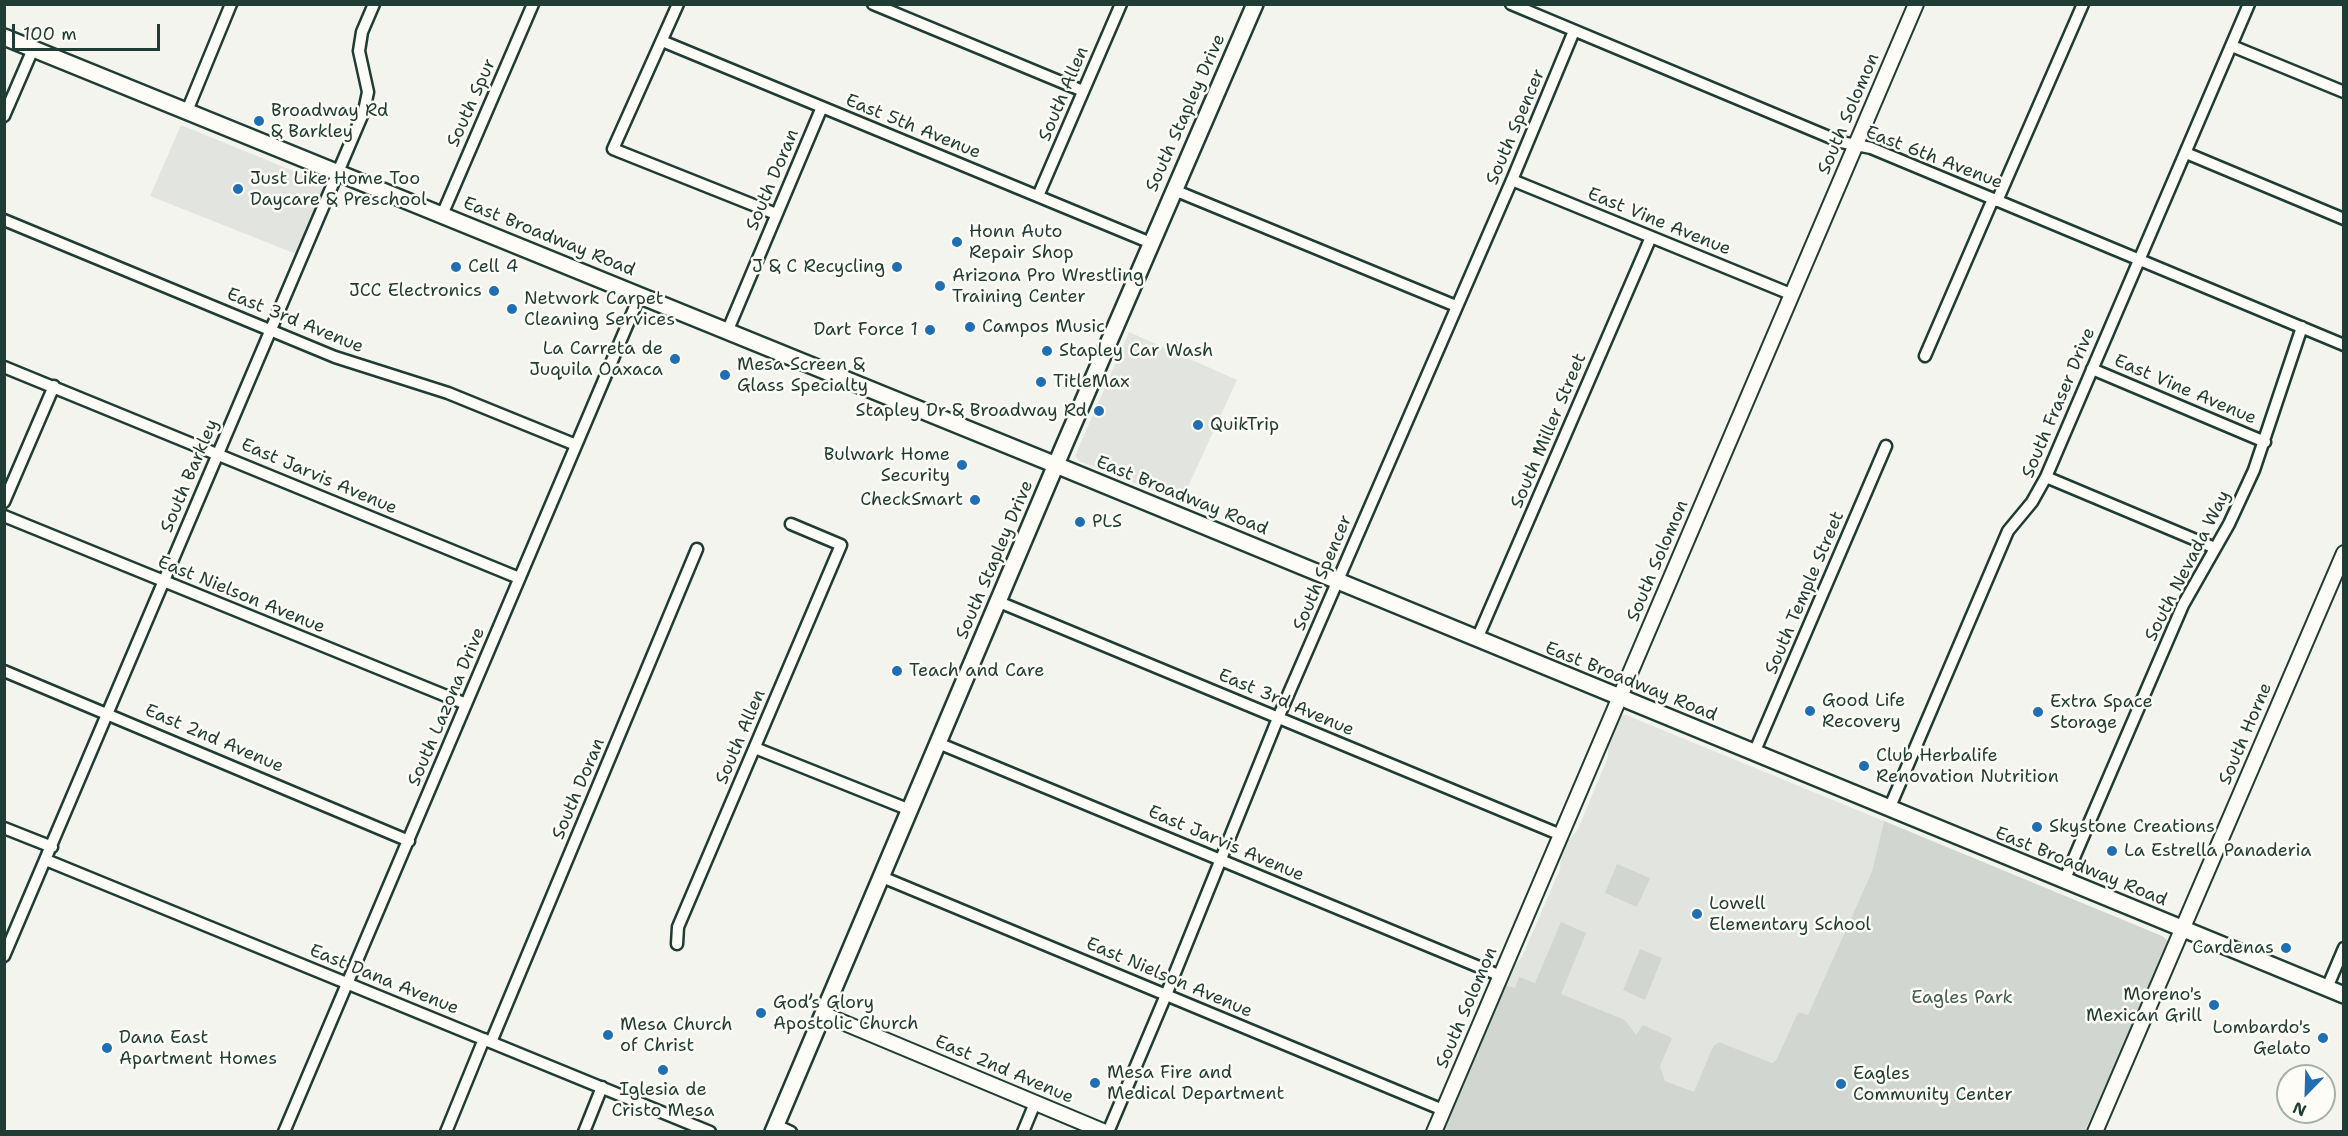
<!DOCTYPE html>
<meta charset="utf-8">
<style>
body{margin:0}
#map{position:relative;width:2348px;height:1136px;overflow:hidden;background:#f4f4ef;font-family:"Shantell Sans",sans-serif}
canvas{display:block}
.frame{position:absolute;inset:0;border:6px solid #1f3d34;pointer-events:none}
.north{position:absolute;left:2276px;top:1064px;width:60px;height:60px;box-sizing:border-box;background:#fdfcf7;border:2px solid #a4b0a9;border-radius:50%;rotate:203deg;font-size:16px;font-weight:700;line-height:24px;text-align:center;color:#1f3d34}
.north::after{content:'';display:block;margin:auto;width:21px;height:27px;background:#1f6fb2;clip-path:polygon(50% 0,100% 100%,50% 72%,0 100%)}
.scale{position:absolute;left:12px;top:24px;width:148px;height:27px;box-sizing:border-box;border:3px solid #1f3d34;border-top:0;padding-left:8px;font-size:18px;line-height:21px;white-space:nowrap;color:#1f3d34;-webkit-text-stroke:4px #fdfcf7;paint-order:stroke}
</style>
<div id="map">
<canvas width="2348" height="1136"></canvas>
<div class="frame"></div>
<div class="north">N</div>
<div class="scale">100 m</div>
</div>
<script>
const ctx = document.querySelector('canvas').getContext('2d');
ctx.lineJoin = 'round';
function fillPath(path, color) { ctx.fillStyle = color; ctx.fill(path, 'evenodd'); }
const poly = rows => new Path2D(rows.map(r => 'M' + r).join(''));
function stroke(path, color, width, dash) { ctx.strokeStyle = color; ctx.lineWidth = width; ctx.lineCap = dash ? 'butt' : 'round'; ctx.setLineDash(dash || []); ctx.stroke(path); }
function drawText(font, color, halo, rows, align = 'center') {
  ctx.font = font + ' "Shantell Sans",sans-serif'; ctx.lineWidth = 5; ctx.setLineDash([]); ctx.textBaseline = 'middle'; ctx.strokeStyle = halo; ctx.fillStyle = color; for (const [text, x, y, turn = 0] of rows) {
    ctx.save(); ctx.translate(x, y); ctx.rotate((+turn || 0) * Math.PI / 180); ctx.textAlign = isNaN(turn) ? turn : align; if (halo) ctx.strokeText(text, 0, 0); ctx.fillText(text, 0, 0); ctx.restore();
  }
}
const built = poly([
 [181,125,318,181,322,186,323,193,296,254,150,196],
 [1129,332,1237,380,1181,502,1079,461,1075,456],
 [1620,715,1626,715,1884,821,1872,871,1808,1016,1798,1012,1776,1060,1771,1063,1719,1042,1713,1046,1694,1093,1665,1081,1660,1066,1650,1058,1625,1020,1517,983,1515,989,1505,985,1512,968,1522,957,1560,869,1561,855,1567,842,1578,829,1608,757,1608,744]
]);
const green = poly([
 [1884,821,2162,936,2167,940,2167,949,2085,1131,1442,1132,1505,985,1515,988,1519,977,1535,983,1561,922,1586,933,1561,994,1625,1020,1636,1035,1643,1025,1672,1038,1660,1066,1665,1081,1694,1092,1713,1046,1719,1042,1772,1063,1776,1060,1798,1012,1808,1015,1872,871],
 [1617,864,1650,878,1637,907,1605,893],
 [1640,949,1662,958,1645,1000,1623,990]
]);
const minor = poly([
 [678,4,613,149,776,214],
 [873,4,1083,91],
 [1511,4,1841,142,1871,148,2344,345],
 [662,41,1151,243],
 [2232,46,2344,92],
 [187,111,231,4],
 [4,116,33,49],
 [2186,153,2344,219],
 [1512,180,1793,295],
 [1174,190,1456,306],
 [1038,196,1121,4],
 [1997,201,2083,4],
 [442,215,533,4],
 [4,220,335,357,448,393,576,445],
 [727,332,822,107],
 [1925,356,1993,199],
 [4,367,519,578],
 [2092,369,2265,442],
 [2046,477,2215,548],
 [4,502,54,386],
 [4,516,466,704],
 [999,602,1561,835],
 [1477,639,1651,237],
 [4,671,409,841],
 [938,743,1501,976],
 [755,748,910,810],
 [1754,753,1886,446],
 [1889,809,2008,531,2032,502,2046,477,2249,4],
 [4,828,52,847],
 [46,860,710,1132],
 [882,877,1443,1110],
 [2064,881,2183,605,2229,524,2254,470,2302,327],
 [677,944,678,927,841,545,791,524],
 [4,956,364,111,368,92,359,51,362,32,374,4],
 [2327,988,2344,948],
 [491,1042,697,549],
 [776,1125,791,1132],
 [284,1132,640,295],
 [446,1132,484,1039],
 [584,1132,602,1087],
 [1023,1132,1035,1103],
 [1108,1132,1166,995,1278,718,1512,180,1574,31]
]);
const tertiary = poly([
 [823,1014,1105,1132],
 [1434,1132,1916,4],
 [2095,1132,2344,553]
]);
const secondary = poly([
 [4,37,1056,465,2344,995],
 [773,1132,1063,448,1255,4]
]);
const markers = [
 [259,121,6,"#1f6fb2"],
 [238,189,6,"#1f6fb2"],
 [957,242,6,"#1f6fb2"],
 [456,267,6,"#1f6fb2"],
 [897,267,6,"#1f6fb2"],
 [940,286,6,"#1f6fb2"],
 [494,291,6,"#1f6fb2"],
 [512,309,6,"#1f6fb2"],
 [970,327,6,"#1f6fb2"],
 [930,330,6,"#1f6fb2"],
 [1047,351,6,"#1f6fb2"],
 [675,359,6,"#1f6fb2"],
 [725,375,6,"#1f6fb2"],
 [1041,382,6,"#1f6fb2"],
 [1099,411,6,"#1f6fb2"],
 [1198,425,6,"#1f6fb2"],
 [962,465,6,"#1f6fb2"],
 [975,500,6,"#1f6fb2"],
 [1080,522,6,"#1f6fb2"],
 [897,671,6,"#1f6fb2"],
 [1810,711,6,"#1f6fb2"],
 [2038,712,6,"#1f6fb2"],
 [1864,766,6,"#1f6fb2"],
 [2037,827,6,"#1f6fb2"],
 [2112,851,6,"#1f6fb2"],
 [1697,914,6,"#1f6fb2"],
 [2286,948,6,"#1f6fb2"],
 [2214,1005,6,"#1f6fb2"],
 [761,1013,6,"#1f6fb2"],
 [608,1035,6,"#1f6fb2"],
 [2323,1038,6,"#1f6fb2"],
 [107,1048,6,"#1f6fb2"],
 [663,1070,6,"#1f6fb2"],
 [1095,1083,6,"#1f6fb2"],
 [1841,1084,6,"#1f6fb2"]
];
const streetNames = [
 ["South Allen",1064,94,-67],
 ["South Spur",472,103,-66],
 ["South Stapley Drive",1186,113,-66],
 ["South Solomon",1849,114,-67],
 ["East 5th Avenue",913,127,22],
 ["South Spencer",1516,127,-67],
 ["East 6th Avenue",1934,158,21],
 ["South Doran",773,180,-67],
 ["East Vine Avenue",1659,222,22],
 ["East Broadway Road",549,237,22],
 ["East 3rd Avenue",295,321,22],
 ["East Vine Avenue",2185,390,23],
 ["South Fraser Drive",2059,403,-67],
 ["South Miller Street",1549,431,-67],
 ["South Barkley",190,476,-67],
 ["East Jarvis Avenue",319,477,23],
 ["East Broadway Road",1182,496,22],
 ["South Stapley Drive",995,560,-67],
 ["South Solomon",1658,561,-67],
 ["South Nevada Way",2188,566,-63],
 ["South Spencer",1323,573,-67],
 ["South Temple Street",1805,593,-67],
 ["East Nielson Avenue",241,595,22],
 ["East Broadway Road",1631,682,22],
 ["East 3rd Avenue",1286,703,23],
 ["South Lazona Drive",447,707,-67],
 ["South Horne",2246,734,-67],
 ["South Allen",741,737,-67],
 ["East 2nd Avenue",214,739,23],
 ["South Doran",579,789,-67],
 ["East Jarvis Avenue",1226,844,23],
 ["East Broadway Road",2081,867,22],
 ["East Nielson Avenue",1169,978,23],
 ["East Dana Avenue",384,980,22],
 ["South Solomon",1467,1008,-67],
 ["East 2nd Avenue",1004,1070,23]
];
const poiNames = [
 ["Broadway Rd",271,111],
 ["& Barkley",271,132],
 ["Just Like Home Too",250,179],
 ["Daycare & Preschool",250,200],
 ["Honn Auto",969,232],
 ["Repair Shop",969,253],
 ["Cell 4",468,267],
 ["J & C Recycling",885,267,"right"],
 ["Arizona Pro Wrestling",952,276],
 ["Training Center",952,297],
 ["JCC Electronics",482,291,"right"],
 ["Network Carpet",524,299],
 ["Cleaning Services",524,320],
 ["Campos Music",982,327],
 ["Dart Force 1",918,330,"right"],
 ["La Carreta de",663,349,"right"],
 ["Juquila Oaxaca",663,370,"right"],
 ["Stapley Car Wash",1059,351],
 ["Mesa Screen &",737,365],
 ["Glass Specialty",737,386],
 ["TitleMax",1053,382],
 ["Stapley Dr & Broadway Rd",1087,411,"right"],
 ["QuikTrip",1210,425],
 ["Bulwark Home",950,455,"right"],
 ["Security",950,476,"right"],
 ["CheckSmart",963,500,"right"],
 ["PLS",1092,522],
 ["Teach and Care",909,671],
 ["Good Life",1822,701],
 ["Recovery",1822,722],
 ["Extra Space",2050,702],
 ["Storage",2050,723],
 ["Club Herbalife",1876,756],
 ["Renovation Nutrition",1876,777],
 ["Skystone Creations",2049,827],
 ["La Estrella Panaderia",2124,851],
 ["Lowell",1709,904],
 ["Elementary School",1709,925],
 ["Cardenas",2274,948,"right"],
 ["Moreno's",2202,995,"right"],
 ["Mexican Grill",2202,1016,"right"],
 ["God’s Glory",773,1003],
 ["Apostolic Church",773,1024],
 ["Mesa Church",620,1025],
 ["of Christ",620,1046],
 ["Lombardo's",2311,1028,"right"],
 ["Gelato",2311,1049,"right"],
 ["Dana East",119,1038],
 ["Apartment Homes",119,1059],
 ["Mesa Fire and",1107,1073],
 ["Medical Department",1107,1094],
 ["Eagles",1853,1074],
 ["Community Center",1853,1095],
 ["Iglesia de",663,1090,"center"],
 ["Cristo Mesa",663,1111,"center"]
];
const parkNames = [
 ["Eagles Park",1962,998]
];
fillPath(built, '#e2e5df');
fillPath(green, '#d1d6d1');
stroke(minor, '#1f3d34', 15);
stroke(tertiary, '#1f3d34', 18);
stroke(secondary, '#1f3d34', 20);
stroke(minor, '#fdfcf7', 10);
stroke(tertiary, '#fdfcf7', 14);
stroke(secondary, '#fdfcf7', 15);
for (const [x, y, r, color] of markers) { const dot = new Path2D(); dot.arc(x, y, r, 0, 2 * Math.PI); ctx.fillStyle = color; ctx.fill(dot); stroke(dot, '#fdfcf7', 2); }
drawText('18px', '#1f3d34', '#fdfcf7', streetNames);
drawText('18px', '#1f3d34', '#fdfcf7', poiNames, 'left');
drawText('18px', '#435c53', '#fdfcf7', parkNames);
</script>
